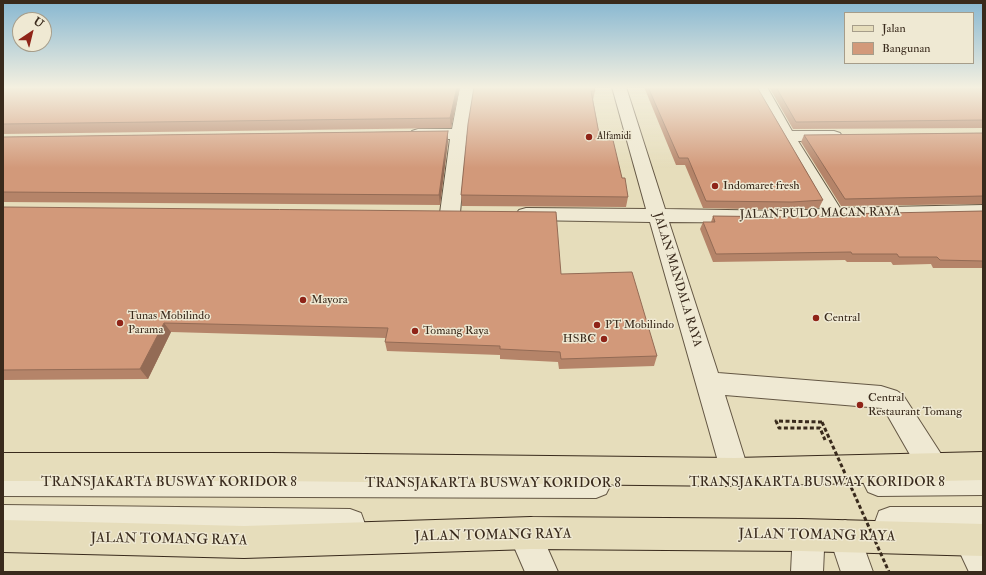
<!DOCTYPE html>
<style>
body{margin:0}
#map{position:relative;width:986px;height:575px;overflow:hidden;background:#e6ddbb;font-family:"IM FELL Double Pica",serif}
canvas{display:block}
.frame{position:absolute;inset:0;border:4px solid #392a1c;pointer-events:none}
.legend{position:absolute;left:844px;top:12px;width:130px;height:52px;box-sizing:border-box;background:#efe9d3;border:1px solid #a69d8a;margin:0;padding:5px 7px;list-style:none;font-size:12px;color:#392a1c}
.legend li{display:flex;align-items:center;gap:8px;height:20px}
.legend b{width:20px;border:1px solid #a69d8a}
.north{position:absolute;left:12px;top:12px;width:40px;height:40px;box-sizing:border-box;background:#efe9d3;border:1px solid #a69d8a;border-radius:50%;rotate:35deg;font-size:11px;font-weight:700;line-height:16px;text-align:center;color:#392a1c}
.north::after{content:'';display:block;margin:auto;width:14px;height:18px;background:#8f2418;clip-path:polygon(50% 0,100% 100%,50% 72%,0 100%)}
</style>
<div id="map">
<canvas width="986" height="575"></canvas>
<div class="frame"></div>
<ul class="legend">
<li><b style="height:5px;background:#e6ddbb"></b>Jalan</li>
<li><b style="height:11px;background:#d2997a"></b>Bangunan</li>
</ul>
<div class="north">U</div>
</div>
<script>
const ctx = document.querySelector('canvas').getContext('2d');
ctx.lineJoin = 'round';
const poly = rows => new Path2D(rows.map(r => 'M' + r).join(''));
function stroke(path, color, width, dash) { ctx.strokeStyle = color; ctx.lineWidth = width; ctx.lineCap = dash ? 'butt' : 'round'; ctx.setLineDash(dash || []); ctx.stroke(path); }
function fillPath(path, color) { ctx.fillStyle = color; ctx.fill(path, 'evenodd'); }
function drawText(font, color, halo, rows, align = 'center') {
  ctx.font = font + ' "IM FELL Double Pica",serif'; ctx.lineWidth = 3; ctx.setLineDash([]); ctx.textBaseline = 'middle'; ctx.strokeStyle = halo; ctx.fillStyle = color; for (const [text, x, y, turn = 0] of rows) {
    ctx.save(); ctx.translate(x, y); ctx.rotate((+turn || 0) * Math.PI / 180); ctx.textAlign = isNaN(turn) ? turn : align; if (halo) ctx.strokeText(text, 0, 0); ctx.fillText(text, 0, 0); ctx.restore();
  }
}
const path = poly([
 [822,422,776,421,779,428,820,428,825,440]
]);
const minor = poly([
 [460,87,474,87,467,134,460,213,457,217,450,219,443,217,440,213,450,139,418,139,412,137,410,134,412,131,418,129,452,129,460,87],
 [612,87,626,87,665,209,788,211,821,209,752,87,767,87,792,131,834,131,840,133,842,136,840,139,834,141,798,141,840,208,983,205,983,217,834,220,788,223,669,222,718,373,881,386,897,391,903,395,943,457,947,467,983,467,983,495,878,496,868,492,863,482,868,472,878,468,917,467,885,411,881,408,725,395,749,472,745,482,735,486,725,482,721,472,650,222,526,220,519,218,516,214,519,210,526,208,646,209,612,87],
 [3,468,596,470,606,474,611,484,606,494,596,498,3,496,3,468],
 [3,505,350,509,361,513,365,524,361,535,350,539,3,535,3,505],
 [890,507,983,507,983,572,969,572,954,540,955,537,890,537,879,533,875,522,879,511,890,507],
 [531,517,542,522,547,533,547,547,558,572,525,572,515,549,515,533,520,522,531,517],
 [801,519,812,524,819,539,824,550,823,572,791,572,792,551,785,535,790,524,801,519],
 [845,520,856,525,873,572,841,572,829,536,834,525,845,520]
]);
const major = poly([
 [983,452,983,480,735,486,272,481,3,481,3,453,272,453,735,458,983,452],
 [531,517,801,519,983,524,983,556,801,551,531,549,244,558,3,552,3,520,244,526,531,517]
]);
const pathBridge = poly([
 [822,422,889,572]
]);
const wall = poly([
 [460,87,451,128,3,134,3,90],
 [474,87,595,91,593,100,600,139,622,178,628,197,626,207,462,206,461,195],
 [644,87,757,87,823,200,819,208,788,210,703,208,685,165,676,165],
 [769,87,983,87,983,128,793,129],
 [448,131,448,141,440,205,3,202,3,137],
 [983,133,983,204,841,206,801,142,804,135],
 [3,207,561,274,657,356,654,366,559,369,558,362,500,359,500,355,387,351,385,342,386,338,171,332,148,379,3,380],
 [983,211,983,268,933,268,931,264,893,265,891,262,847,262,845,260,713,262,700,229,703,222,711,222,713,216,792,217]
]);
const shadedWall = poly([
 [457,87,460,87,451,128,450,118],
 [448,131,448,141,440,205,439,195],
 [164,323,171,332,148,379,140,369]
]);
const building = poly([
 [6,87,457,87,450,118,3,124,3,90,6,87],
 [474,87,594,87,595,91,591,91,600,139,613,140,622,178,625,178,628,197,461,195,468,124,474,87],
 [648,87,757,87,823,200,792,202,706,201,688,158,679,158,648,87],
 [776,87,983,87,983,120,796,122,776,87],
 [448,131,439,195,3,192,3,137,448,131],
 [983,133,983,196,845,199,804,135,983,133],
 [3,207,556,212,561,274,632,272,657,356,561,359,560,352,500,349,500,346,385,342,388,328,164,323,140,369,3,370,3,207],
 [983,211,983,261,940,260,937,257,899,257,897,254,852,254,851,252,716,254,703,222,715,222,713,216,792,217,839,214,983,211]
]);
const markers = [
 [589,137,4,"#8f2418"],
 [715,186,4,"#8f2418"],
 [303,300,4,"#8f2418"],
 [816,318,4,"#8f2418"],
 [120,323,4,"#8f2418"],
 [597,325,4,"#8f2418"],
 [415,331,4,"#8f2418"],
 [604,339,4,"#8f2418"],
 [860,405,4,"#8f2418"]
];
const farPoinames = [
 ["Alfamidi",597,137]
];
const poiNames = [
 ["Indomaret fresh",723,186],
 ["Mayora",311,300],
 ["Tunas Mobilindo",128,316],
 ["Parama",128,330],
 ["Central",824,318],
 ["PT Mobilindo",605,325],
 ["Tomang Raya",423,331],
 ["HSBC",596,339,"right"],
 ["Central",868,398],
 ["Restaurant Tomang",868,412]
];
const streetNames = [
 ["JALAN PULO MACAN RAYA",820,214,-1],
 ["JALAN MANDALA RAYA",677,280,73]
];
const nearStreetnames = [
 ["TRANSJAKARTA BUSWAY KORIDOR 8",169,483],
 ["TRANSJAKARTA BUSWAY KORIDOR 8",817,483],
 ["TRANSJAKARTA BUSWAY KORIDOR 8",493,484],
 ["JALAN TOMANG RAYA",493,536,-1],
 ["JALAN TOMANG RAYA",817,536,1],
 ["JALAN TOMANG RAYA",169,540,1]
];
stroke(minor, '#645744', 2);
stroke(major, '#392a1c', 2);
stroke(path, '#392a1c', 3, [4, 2.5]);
fillPath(minor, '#efe9d3');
fillPath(major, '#e6ddbb');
stroke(pathBridge, '#392a1c', 3, [4, 2.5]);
fillPath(wall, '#b58469');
fillPath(shadedWall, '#936b55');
fillPath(building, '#d2997a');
stroke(building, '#936b55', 1);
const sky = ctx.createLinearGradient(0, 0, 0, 168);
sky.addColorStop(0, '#87b7d1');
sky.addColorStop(0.52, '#f4f0e0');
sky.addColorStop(1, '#f4f0e000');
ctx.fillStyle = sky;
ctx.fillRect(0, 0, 986, 168);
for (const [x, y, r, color] of markers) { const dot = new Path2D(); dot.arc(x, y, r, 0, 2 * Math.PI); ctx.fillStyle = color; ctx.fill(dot); stroke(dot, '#efe9d3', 1.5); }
drawText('10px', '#392a1c', '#efe9d3', farPoinames, 'left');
drawText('12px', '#392a1c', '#efe9d3', poiNames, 'left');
drawText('12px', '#392a1c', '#efe9d3', streetNames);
drawText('14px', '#392a1c', '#efe9d3', nearStreetnames);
</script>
